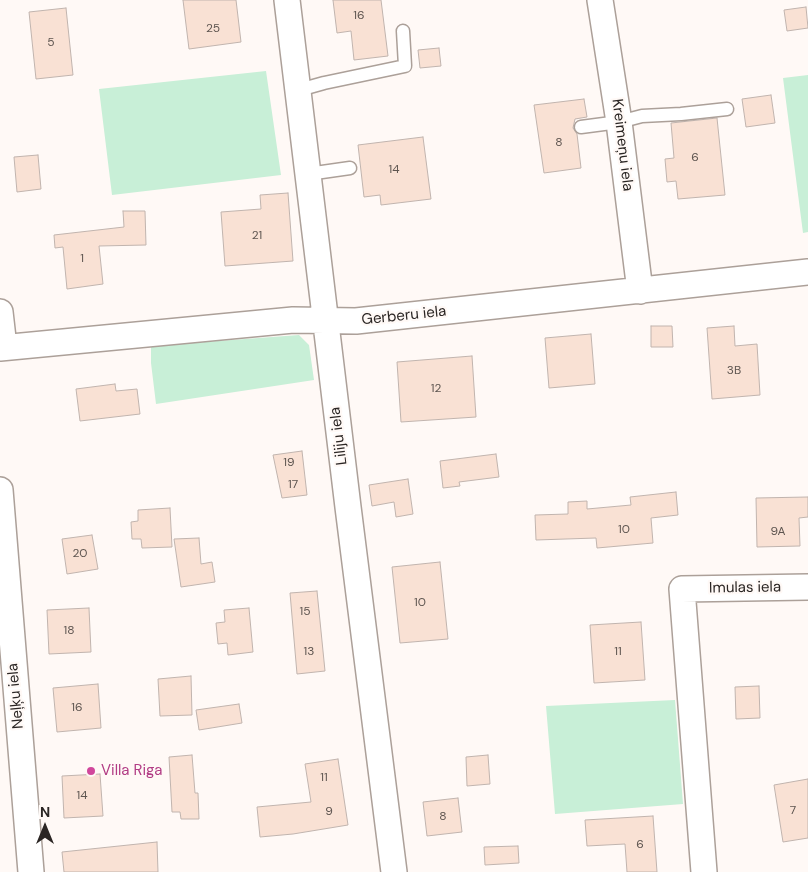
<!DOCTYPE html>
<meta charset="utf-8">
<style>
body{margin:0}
#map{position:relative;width:808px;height:872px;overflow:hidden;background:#fff9f6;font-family:"DM Sans",sans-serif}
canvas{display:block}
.north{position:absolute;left:20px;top:802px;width:50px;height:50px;-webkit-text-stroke:4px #fff9f6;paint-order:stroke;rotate:0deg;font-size:14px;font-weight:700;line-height:20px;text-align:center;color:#2b2624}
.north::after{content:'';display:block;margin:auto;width:18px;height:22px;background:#2b2624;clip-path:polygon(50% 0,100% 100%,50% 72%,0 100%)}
</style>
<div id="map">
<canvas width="808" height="872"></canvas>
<div class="north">N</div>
</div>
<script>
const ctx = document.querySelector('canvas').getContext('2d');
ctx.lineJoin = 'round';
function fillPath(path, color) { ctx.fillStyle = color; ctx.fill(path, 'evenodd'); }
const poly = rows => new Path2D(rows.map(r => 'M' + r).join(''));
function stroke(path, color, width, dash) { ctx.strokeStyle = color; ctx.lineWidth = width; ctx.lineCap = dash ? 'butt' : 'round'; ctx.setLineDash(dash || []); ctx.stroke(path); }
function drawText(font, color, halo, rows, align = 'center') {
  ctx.font = font + ' "DM Sans",sans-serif'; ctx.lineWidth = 4.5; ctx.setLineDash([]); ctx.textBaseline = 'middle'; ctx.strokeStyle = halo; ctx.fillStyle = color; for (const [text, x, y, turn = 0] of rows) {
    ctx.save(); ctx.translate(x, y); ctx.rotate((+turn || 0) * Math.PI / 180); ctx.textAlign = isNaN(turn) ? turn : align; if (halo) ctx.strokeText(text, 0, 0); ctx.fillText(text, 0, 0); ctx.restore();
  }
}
const green = poly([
 [266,71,281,175,112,195,99,89],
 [808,75,808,232,803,233,783,78],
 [299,335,309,345,314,380,156,404,151,363,151,346],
 [675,700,683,804,555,814,546,706]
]);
const building = poly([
 [183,0,236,0,241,42,189,49,183,0],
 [333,0,381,0,388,56,354,60,351,31,337,33,333,0],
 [806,7,808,28,787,31,784,10,806,7],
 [66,8,73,75,36,79,29,12,66,8],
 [439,48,441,66,420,68,418,50,439,48],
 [771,95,775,123,746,127,742,99,771,95],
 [584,99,587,117,575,119,573,128,577,134,581,168,544,173,534,105,584,99],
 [717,118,725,195,678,199,676,181,667,182,665,159,674,158,671,123,717,118],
 [423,137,431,199,381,205,380,195,364,197,358,145,423,137],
 [38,155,41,189,17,192,14,157,38,155],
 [288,193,293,261,225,266,221,212,261,209,260,195,288,193],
 [123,211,145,211,146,245,99,246,103,284,67,289,63,247,55,248,54,235,124,227,123,211],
 [651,326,672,326,673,347,651,347,651,326],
 [734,326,735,346,757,344,760,395,712,399,707,328,734,326],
 [591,334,595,384,549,388,545,338,591,334],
 [472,356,476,417,401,422,397,362,472,356],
 [115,384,116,391,137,389,140,414,80,421,76,389,115,384],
 [302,451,307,495,282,498,273,455,302,451],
 [496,454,499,477,459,482,460,486,443,488,440,461,496,454],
 [408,479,413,514,396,517,394,502,372,506,369,485,408,479],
 [676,492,678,515,651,518,653,543,597,548,596,538,536,540,535,515,568,514,568,502,587,501,587,509,631,505,630,497,676,492],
 [808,497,808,517,799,518,800,546,757,547,756,498,808,497],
 [170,508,172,547,142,548,141,539,132,539,131,522,138,521,138,510,170,508],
 [92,535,98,569,67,574,62,539,92,535],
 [199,538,201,564,212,562,215,582,181,587,174,539,199,538],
 [440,562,448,639,400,643,392,567,440,562],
 [317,591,325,671,297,674,290,593,317,591],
 [89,608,91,652,49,654,47,610,89,608],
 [249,608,253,652,228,655,227,643,218,644,216,623,225,622,224,610,249,608],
 [641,622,645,680,594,683,590,625,641,622],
 [191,676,192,715,160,716,158,679,191,676],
 [98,684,101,728,57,732,53,688,98,684],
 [759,686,760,718,736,719,735,687,759,686],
 [239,704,242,723,199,730,196,710,239,704],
 [192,755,195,793,198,793,199,819,181,819,180,812,172,812,169,757,192,755],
 [488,755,490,784,467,786,466,757,488,755],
 [338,759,348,825,293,834,260,837,257,807,311,802,305,764,338,759],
 [100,774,103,816,64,818,62,776,100,774],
 [808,779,808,838,783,842,774,785,808,779],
 [458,798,462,832,427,836,423,802,458,798],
 [653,816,657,872,627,872,625,844,587,846,585,820,653,816],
 [157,842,158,872,64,872,62,852,157,842],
 [518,846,519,863,485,865,484,847,518,846]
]);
const service = poly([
 [299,90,324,83,405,66,403,31],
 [581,127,619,122,642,116,681,114,727,109],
 [308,174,350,168]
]);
const minor = poly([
 [287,0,348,507,394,872],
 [600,0,619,122,640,291],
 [0,312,4,347],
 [0,348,293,320,356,321,808,272],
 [0,490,31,872],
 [704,872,682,589,808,587]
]);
const markers = [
 [91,771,5,"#d1479c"]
];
const numberNames = [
 ["16",359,16],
 ["25",213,29],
 ["5",51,43],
 ["8",559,143],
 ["6",695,158],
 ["14",394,170],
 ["21",257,236],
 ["1",82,259],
 ["3B",734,371],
 ["12",436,389],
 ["19",289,463],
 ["17",293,485],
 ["10",624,530],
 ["9A",778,532],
 ["20",80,554],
 ["10",420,603],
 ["15",305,612],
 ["18",69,631],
 ["13",309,652],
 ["11",618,652],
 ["16",77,708],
 ["11",324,778],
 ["14",82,796],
 ["7",793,811],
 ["9",329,812],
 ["8",443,817],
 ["6",640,845]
];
const streetNames = [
 ["Kreimeņu iela",622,145,83],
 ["Gerberu iela",404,316,-6],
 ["Liliju iela",339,436,-97],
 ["Imulas iela",745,588,-1],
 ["Neļķu iela",16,696,-95]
];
const hotelNames = [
 ["Villa Riga",101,771]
];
fillPath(green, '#c8efd7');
fillPath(building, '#f9e1d4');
stroke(building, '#c1b4ae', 1);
stroke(service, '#aca099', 15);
stroke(minor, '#aca099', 28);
stroke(service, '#fff', 12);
stroke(minor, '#fff', 25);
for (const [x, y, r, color] of markers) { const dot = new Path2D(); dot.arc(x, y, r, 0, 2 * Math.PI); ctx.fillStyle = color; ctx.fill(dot); stroke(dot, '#fff9f6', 2); }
drawText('12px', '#5e5550', null, numberNames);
drawText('15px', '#2b2624', '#fff9f6', streetNames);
drawText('15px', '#b23c85', '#fff9f6', hotelNames, 'left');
</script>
